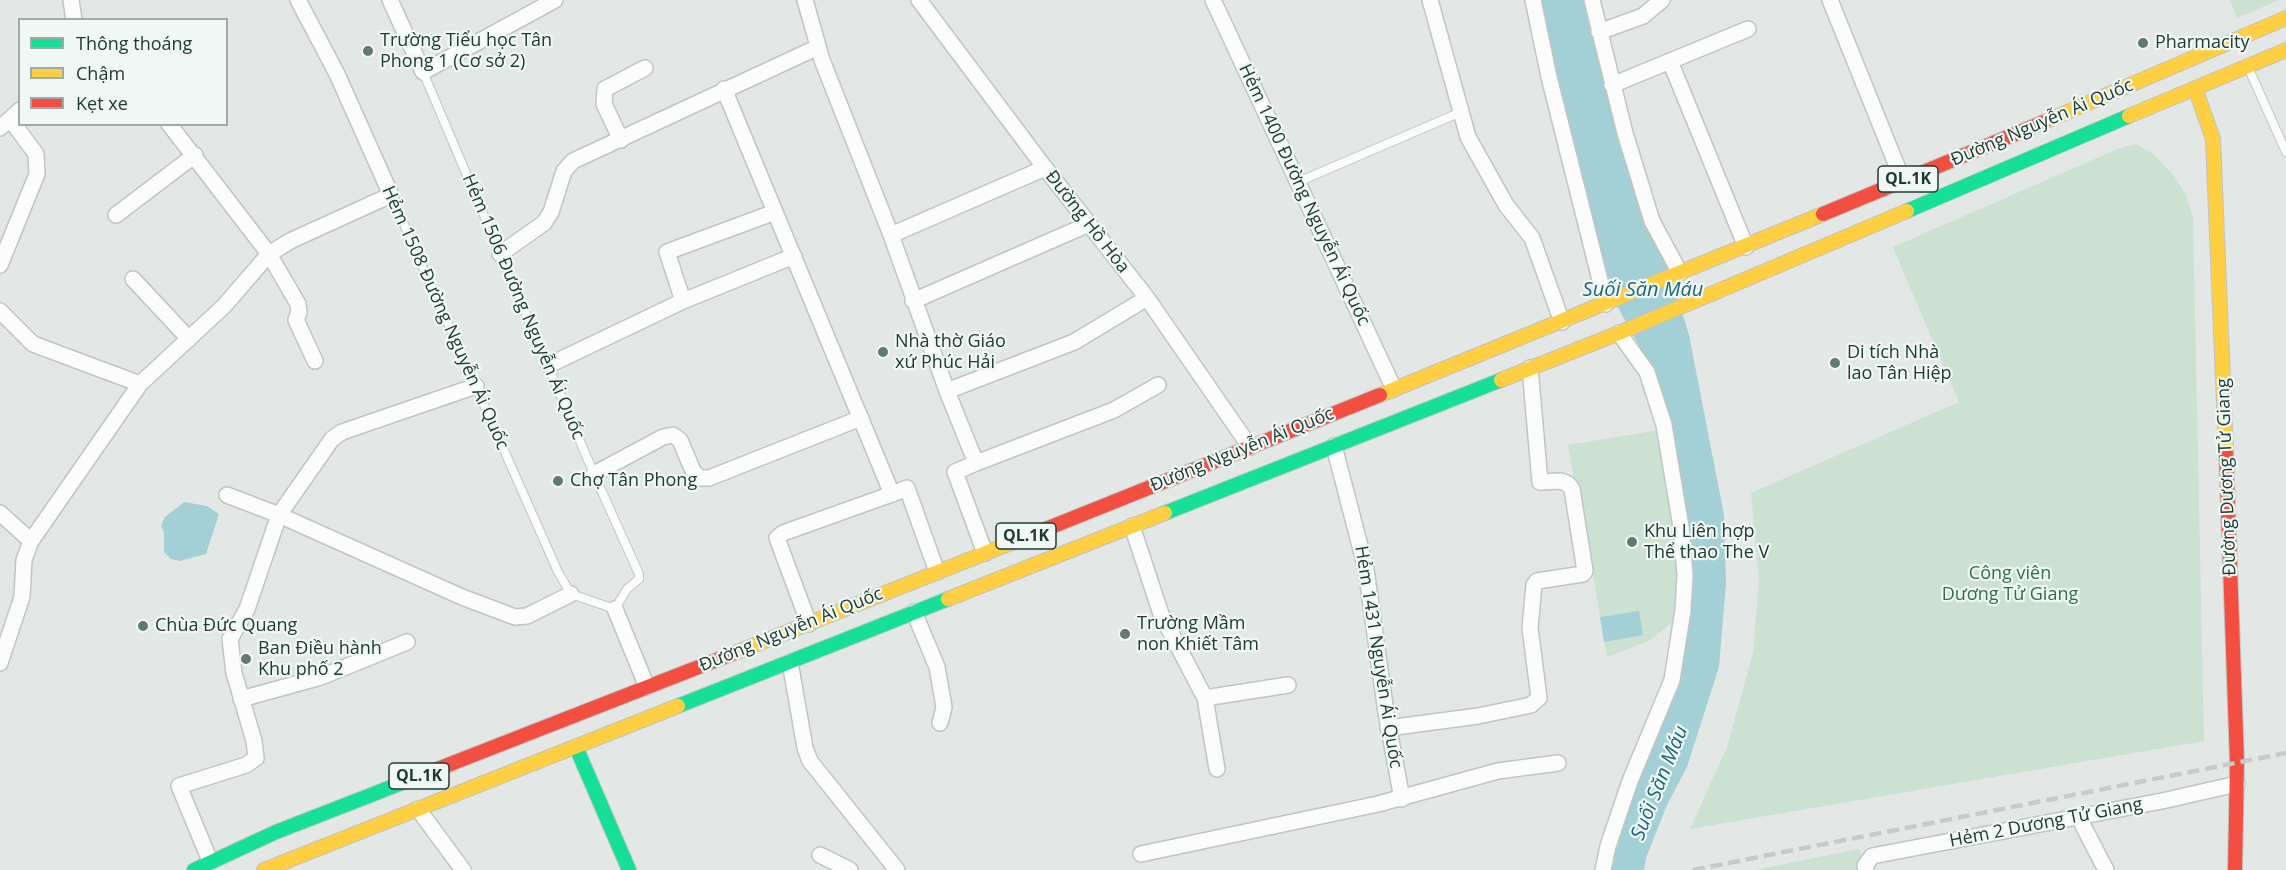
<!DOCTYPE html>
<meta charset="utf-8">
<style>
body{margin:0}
#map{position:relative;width:2286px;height:870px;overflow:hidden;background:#e3e8e6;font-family:"Open Sans",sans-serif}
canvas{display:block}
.legend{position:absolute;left:18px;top:18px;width:210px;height:108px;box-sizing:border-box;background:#f0f7f4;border:2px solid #9daca7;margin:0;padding:8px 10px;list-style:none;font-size:18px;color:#203b34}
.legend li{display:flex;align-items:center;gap:12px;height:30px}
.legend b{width:30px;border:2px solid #9daca7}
</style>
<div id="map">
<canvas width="2286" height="870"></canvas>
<ul class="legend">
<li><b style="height:8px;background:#16e098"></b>Thông thoáng</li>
<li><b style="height:8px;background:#ffcf43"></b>Chậm</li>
<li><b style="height:8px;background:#f24e42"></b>Kẹt xe</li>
</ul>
</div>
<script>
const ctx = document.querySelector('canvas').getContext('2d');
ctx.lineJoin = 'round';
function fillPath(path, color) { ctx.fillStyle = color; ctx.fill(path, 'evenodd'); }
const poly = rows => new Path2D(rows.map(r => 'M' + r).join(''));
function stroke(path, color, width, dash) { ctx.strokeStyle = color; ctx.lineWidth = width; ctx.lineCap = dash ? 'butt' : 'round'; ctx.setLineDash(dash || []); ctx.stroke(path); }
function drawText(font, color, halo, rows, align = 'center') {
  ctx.font = font + ' "Open Sans",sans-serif'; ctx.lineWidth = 4.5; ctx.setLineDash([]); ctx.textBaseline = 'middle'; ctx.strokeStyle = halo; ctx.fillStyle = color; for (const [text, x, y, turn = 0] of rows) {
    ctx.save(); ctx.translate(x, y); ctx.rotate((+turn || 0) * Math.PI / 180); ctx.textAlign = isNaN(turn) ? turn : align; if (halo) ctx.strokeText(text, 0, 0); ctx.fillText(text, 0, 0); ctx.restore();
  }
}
const green = poly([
 [2230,0,2279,0,2237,18],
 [2136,144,2153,154,2174,176,2186,195,2193,218,2204,741,1690,829,1727,747,1753,653,1759,580,1751,493,1959,402,1893,247,2120,148],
 [1659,430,1676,534,1678,576,1676,620,1649,641,1607,657,1578,487,1574,480,1568,445],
 [1859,849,1863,857,1859,870,1755,870]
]);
const water = poly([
 [1540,0,1586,0,1689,335,1724,515,1726,583,1719,667,1687,767,1667,805,1646,858,1644,870,1610,870,1690,611,1653,371,1615,302,1561,100],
 [184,502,207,506,219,514,206,554,180,561,171,559,164,552,164,533,161,526,165,517],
 [1639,611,1643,635,1604,642,1600,617]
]);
const lane = poly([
 [2248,67,2286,152],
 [1298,182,1461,112],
 [391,195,558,572,571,594,615,609,627,589,639,579,639,574,594,474,423,72]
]);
const street = poly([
 [71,0,74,20],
 [390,0,423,72,555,0],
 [805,0,822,60,891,235,947,391,976,463,1114,410,1158,385],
 [919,0,1045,168,1147,298,1250,447],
 [1213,0,1394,389],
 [1430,0,1468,137,1506,205,1532,238,1562,322],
 [1533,0,1549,77,1606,304],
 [1592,0,1625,133,1652,221,1680,273],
 [1830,0,1903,181],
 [1599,32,1643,16,1662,0],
 [1670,61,1746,247],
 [1612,85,1748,29],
 [724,89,892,494,783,533,777,538,809,624],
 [169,124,269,254,298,304,299,312,296,320,315,361],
 [0,128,20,110],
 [621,140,604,104,605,89,645,68],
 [116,215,195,155],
 [891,235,1045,168],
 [500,254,544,223,551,212,564,171,573,161,818,47],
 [0,265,37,174,36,154,10,119],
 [133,279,189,339],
 [683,301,667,252,775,212],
 [913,301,1089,224],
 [0,311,33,344,140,384],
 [549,365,683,301,794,256],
 [947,391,1074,342,1147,298],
 [1334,446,1366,569,1386,713,1402,799],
 [976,463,955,472,985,553],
 [594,474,663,437,673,435,680,440,693,471,699,478,709,478,861,418],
 [892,494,907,488,937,572],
 [227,495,279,515,462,597,515,617,527,616,571,594],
 [0,513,31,541],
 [1132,526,1161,614,1205,698,1217,769],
 [615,609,647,687],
 [914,612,937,667,944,707,940,723],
 [790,662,805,748,810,761,897,870],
 [0,663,22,597,24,560,31,541,140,384,224,306,269,254,290,241,391,195,337,74,298,0],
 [1205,698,1288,685],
 [241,699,321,677,407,642],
 [1388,728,1478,716,1531,705,1539,698,1530,628,1534,585,1537,581,1583,574,1585,571,1572,489,1568,484,1561,481,1540,482,1530,368],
 [418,809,463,870],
 [2078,816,2106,870],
 [1141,854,1378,804,1498,771,1558,763],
 [820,855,850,870],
 [210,861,179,786,246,765,256,758,254,741,234,673,230,639,247,609,279,515,332,439,342,432,476,386],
 [1603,870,1608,846,1630,781,1672,680,1683,610,1685,575,1681,527,1664,425,1647,372,1619,333],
 [1866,870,1865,866,1872,856,2162,801,2237,784]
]);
const fast = poly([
 [1907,211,2129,116],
 [1165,513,1501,380],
 [678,706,948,599],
 [576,747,629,870],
 [194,870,276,832,412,779]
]);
const slow = poly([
 [2195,88,2213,139,2226,452],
 [2129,116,2286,50],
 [2044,122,2286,18],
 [1501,380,1619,333,1907,211],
 [1380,395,1823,214],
 [948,599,1165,513],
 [732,654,1026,537],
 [264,870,678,706]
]);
const jam = poly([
 [1823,214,2044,122],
 [2226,452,2237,762,2235,870],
 [1026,537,1380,395],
 [412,779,732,654]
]);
const rail = poly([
 [1693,870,2286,753]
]);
const markers = [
 [2143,43,6,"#647872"],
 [368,51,6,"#647872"],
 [883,352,6,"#647872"],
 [1835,363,6,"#647872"],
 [558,481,6,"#647872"],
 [1632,542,6,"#647872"],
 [143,626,6,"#647872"],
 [1125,634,6,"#647872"],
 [246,659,6,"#647872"]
];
const shields = [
 [1908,179,60],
 [1026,536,60],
 [419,776,60]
];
const shieldNames = [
 ["QL.1K",1908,179],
 ["QL.1K",1026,536],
 ["QL.1K",419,776]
];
const poiNames = [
 ["Trường Tiểu học Tân",380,41],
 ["Phong 1 (Cơ sở 2)",380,62],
 ["Pharmacity",2155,43],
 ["Nhà thờ Giáo",895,342],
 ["xứ Phúc Hải",895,363],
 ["Di tích Nhà",1847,353],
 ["lao Tân Hiệp",1847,374],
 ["Chợ Tân Phong",570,481],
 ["Khu Liên hợp",1644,532],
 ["Thể thao The V",1644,553],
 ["Trường Mầm",1137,624],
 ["non Khiết Tâm",1137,645],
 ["Chùa Đức Quang",155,626],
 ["Ban Điều hành",258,649],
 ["Khu phố 2",258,670]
];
const streetNames = [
 ["Đường Nguyễn Ái Quốc",2042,123,-23],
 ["Hẻm 1400 Đường Nguyễn Ái Quốc",1304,195,65],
 ["Đường Hồ Hòa",1087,222,52],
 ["Hẻm 1506 Đường Nguyễn Ái Quốc",523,307,67],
 ["Hẻm 1508 Đường Nguyễn Ái Quốc",445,318,66],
 ["Đường Nguyễn Ái Quốc",1242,450,-22],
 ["Đường Dương Tử Giang",2227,477,-92],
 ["Đường Nguyễn Ái Quốc",791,630,-22],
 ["Hẻm 1431 Nguyễn Ái Quốc",1378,657,81],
 ["Hẻm 2 Dương Tử Giang",2046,823,-11]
];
const parkNames = [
 ["Công viên",2010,574],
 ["Dương Tử Giang",2010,595]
];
const waterNames = [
 ["Suối Săn Máu",1643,290],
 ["Suối Săn Máu",1660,783,-68]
];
fillPath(green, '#cbe1d2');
fillPath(water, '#a3d0d7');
stroke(lane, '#c0c5c3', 10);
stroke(street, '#c0c5c3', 18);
stroke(fast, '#bec5c3', 16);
stroke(slow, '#bec5c3', 16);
stroke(jam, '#bec5c3', 16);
stroke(lane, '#fbfcfb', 8);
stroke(street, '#fbfcfb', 15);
stroke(fast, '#16e098', 14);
stroke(slow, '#ffcf43', 14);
stroke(jam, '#f24e42', 14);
stroke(rail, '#c6cac9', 4.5, [12, 6]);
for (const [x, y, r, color] of markers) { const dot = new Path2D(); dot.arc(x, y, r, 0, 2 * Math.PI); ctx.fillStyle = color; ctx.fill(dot); stroke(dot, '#f0f7f4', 2); }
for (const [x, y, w] of shields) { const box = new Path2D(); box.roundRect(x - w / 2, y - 13, w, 26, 4.5); ctx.fillStyle = '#f0f7f4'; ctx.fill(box); stroke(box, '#203b34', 1.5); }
drawText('bold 16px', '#203b34', null, shieldNames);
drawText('18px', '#203b34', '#f0f7f4', poiNames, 'left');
drawText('18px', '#203b34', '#f0f7f4', streetNames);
drawText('18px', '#2b7247', '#f0f7f4', parkNames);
drawText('italic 20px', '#1b6777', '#f0f7f4', waterNames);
</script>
